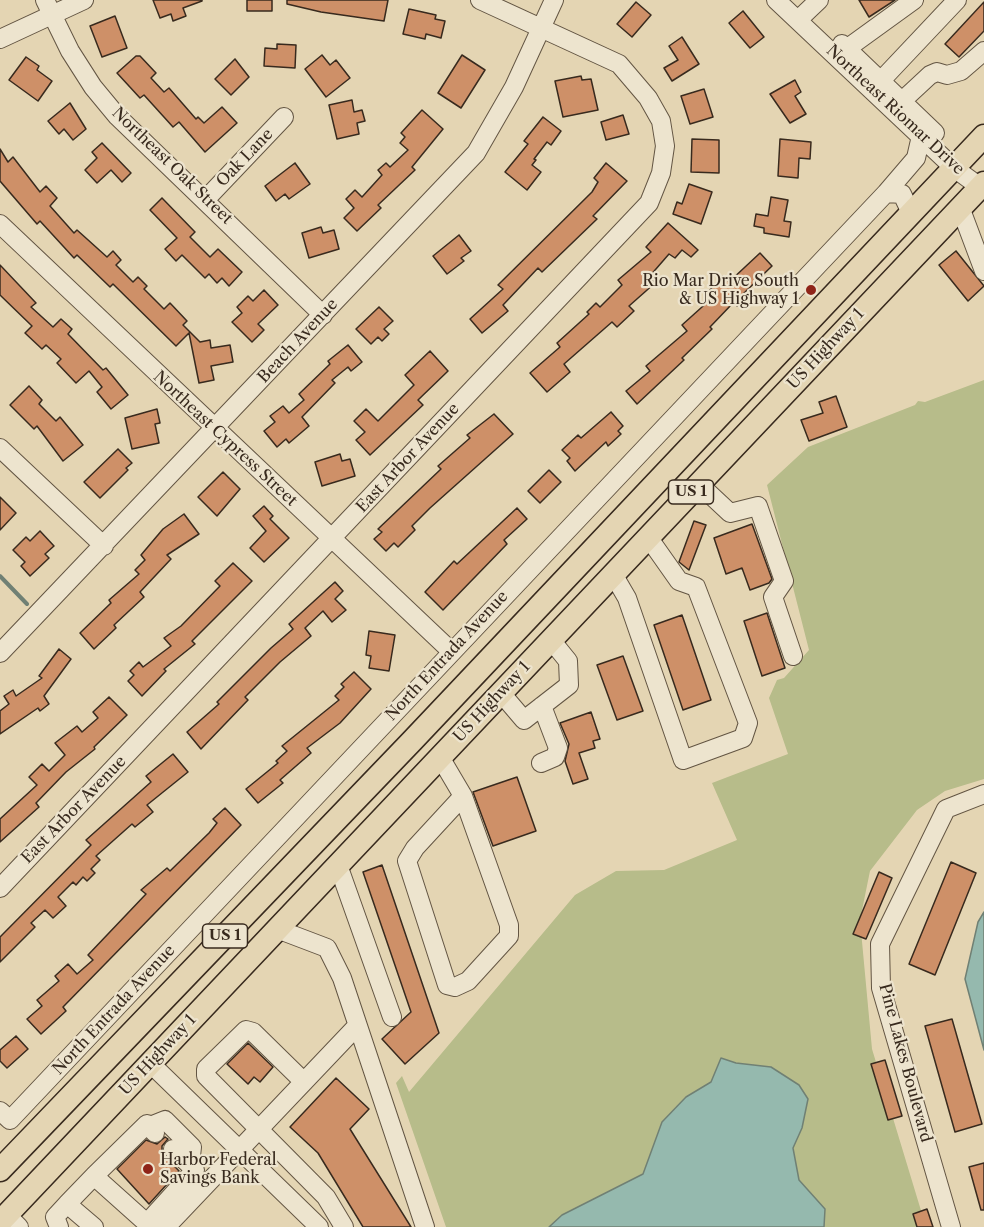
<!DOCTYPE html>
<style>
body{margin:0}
canvas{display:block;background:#e4d5b3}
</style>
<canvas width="984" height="1227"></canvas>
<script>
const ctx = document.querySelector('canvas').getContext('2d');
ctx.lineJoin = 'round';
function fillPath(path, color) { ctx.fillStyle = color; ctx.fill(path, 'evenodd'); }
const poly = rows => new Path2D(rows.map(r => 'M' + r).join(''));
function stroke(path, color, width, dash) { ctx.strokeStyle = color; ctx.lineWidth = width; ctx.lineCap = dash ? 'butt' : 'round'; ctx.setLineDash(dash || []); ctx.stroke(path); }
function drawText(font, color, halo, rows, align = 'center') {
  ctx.font = font + ' "Libre Caslon Text",serif'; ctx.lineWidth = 4.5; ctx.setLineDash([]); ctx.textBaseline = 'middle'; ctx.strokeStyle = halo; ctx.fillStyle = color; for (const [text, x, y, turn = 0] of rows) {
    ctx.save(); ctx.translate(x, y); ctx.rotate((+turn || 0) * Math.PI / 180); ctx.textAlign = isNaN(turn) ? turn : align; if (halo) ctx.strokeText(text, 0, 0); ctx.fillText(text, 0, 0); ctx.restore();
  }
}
const green = poly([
 [984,380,984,779,945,791,917,810,870,871,860,920,872,1049,926,1227,824,1227,825,1209,799,1180,793,1147,802,1128,807,1098,799,1085,771,1067,736,1063,721,1058,711,1082,686,1097,662,1122,643,1174,562,1215,549,1227,446,1227,396,1083,402,1076,409,1092,575,895,616,871,664,870,737,840,712,783,788,754,769,698,777,680,784,678,809,650,767,485,808,447,915,405,918,401,925,402]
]);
const water = poly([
 [984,912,984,1050,965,979,978,922,984,912],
 [721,1058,736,1063,771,1067,799,1085,808,1099,802,1128,793,1148,799,1180,825,1209,824,1227,549,1227,562,1215,643,1174,662,1122,686,1097,711,1082,721,1058]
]);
const stream = poly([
 [0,576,27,604]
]);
const building = poly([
 [153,0,202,0,202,1,183,8,186,16,173,21,171,14,160,18,153,0],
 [247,0,272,0,272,11,247,11,247,0],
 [287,0,388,0,384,21,321,12,287,4,287,0],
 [859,0,895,0,869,17,859,0],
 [636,2,651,15,632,37,617,24,636,2],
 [984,2,984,31,959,57,945,44,984,2],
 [409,9,436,15,435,19,445,21,441,38,426,34,425,39,403,34,409,9],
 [743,11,764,37,750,48,729,23,743,11],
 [115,16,127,48,102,57,90,26,115,16],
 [682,37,699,64,672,81,664,68,678,60,669,46,682,37],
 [277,44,296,45,295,68,264,66,265,48,277,49,277,44],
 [322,55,330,65,336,60,350,78,326,97,305,69,322,55],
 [462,55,485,70,461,108,438,93,462,55],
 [136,56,140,56,156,73,151,78,164,92,169,88,196,119,198,117,204,123,222,107,237,123,205,152,179,122,173,127,144,95,140,98,117,73,136,56],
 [26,57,39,66,37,70,52,81,38,101,9,80,26,57],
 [235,59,249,77,231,95,215,79,235,59],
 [581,76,582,80,591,79,598,110,563,117,555,81,581,76],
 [795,80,801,92,795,96,806,114,790,123,770,94,795,80],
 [704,89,713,117,690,124,681,96,704,89],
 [352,100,354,112,362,110,365,121,357,123,359,134,337,139,329,105,352,100],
 [70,103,86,129,73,140,64,129,59,134,48,121,70,103],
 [422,110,443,129,412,167,415,170,378,205,381,208,357,231,344,218,354,208,346,199,355,190,362,197,382,175,378,170,386,163,390,167,408,150,400,143,405,137,401,133,422,110],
 [623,115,629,134,606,140,601,122,623,115],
 [543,117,561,131,551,145,547,142,534,159,536,160,532,165,541,172,527,190,505,172,528,144,524,141,543,117],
 [692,139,719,140,719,173,691,172,692,139],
 [780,139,811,142,810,159,799,158,798,178,778,176,780,139],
 [102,143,131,173,122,182,111,170,97,183,85,170,97,158,92,152,102,143],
 [0,149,8,162,13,157,40,192,46,186,57,198,50,206,74,233,77,230,107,257,113,251,121,260,116,265,133,282,138,277,147,286,144,289,164,309,170,303,187,321,183,325,200,342,210,340,211,348,230,345,233,362,211,366,214,380,199,383,189,333,176,346,113,284,110,287,77,255,74,258,40,221,37,224,0,181,0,149],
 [295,163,310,184,289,199,285,194,276,201,265,186,295,163],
 [606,163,627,181,593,216,597,219,542,272,538,268,503,305,508,311,482,333,470,319,503,289,498,285,592,192,598,182,594,178,606,163],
 [689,184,712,192,701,224,673,214,677,202,682,204,689,184],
 [771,197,788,200,784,221,791,222,789,237,764,233,764,228,754,226,756,214,768,216,771,197],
 [162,198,195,232,190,237,210,257,218,249,242,272,229,286,222,278,217,283,209,274,205,278,182,255,176,261,165,249,177,238,150,210,162,198],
 [668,223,698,250,691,257,682,250,675,258,669,254,649,277,655,283,629,306,634,311,617,327,612,322,564,364,570,372,547,392,530,373,560,347,557,343,589,314,587,312,596,303,600,307,622,285,618,280,651,252,646,247,668,223],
 [321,227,323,233,334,230,339,249,309,258,302,233,321,227],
 [459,235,471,251,461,258,464,261,447,274,433,256,459,235],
 [956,251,984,286,968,301,939,265,956,251],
 [760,253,772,266,742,295,745,298,737,306,733,303,710,327,712,329,682,358,684,360,637,404,626,391,650,371,646,366,687,331,682,325,712,298,707,293,723,276,729,282,760,253],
 [0,265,36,303,31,307,53,327,61,319,72,329,68,334,103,370,106,368,128,395,111,409,97,392,102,387,89,371,76,383,57,363,61,359,46,345,42,349,25,333,32,326,0,295,0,265],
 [264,290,278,305,258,324,264,330,252,342,232,322,242,313,237,307,248,296,253,301,264,290],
 [379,307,393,321,384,329,389,334,382,341,378,337,371,344,356,329,379,307],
 [348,345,362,362,351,371,348,367,332,380,335,383,302,417,309,426,289,443,286,439,277,447,264,431,275,422,270,416,283,406,289,413,304,400,299,394,330,364,328,361,348,345],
 [430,351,448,371,418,400,423,405,370,455,356,440,365,432,354,421,366,409,378,421,414,385,405,375,430,351],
 [29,386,42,400,39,404,56,421,60,417,83,445,63,461,37,426,34,429,10,405,29,386],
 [836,396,847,427,809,441,801,420,823,413,819,402,836,396],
 [157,409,160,423,155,424,159,443,132,449,125,418,157,409],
 [611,412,623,426,618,431,621,434,608,446,606,442,575,471,567,461,570,458,562,450,578,435,581,438,611,412],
 [494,414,513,434,430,508,412,526,415,530,398,547,394,543,386,551,374,539,382,532,378,529,441,469,438,466,470,438,467,435,494,414],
 [118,449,132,463,126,468,128,470,100,498,84,482,118,449],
 [340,454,342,461,350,459,355,476,322,486,315,462,340,454],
 [549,470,561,482,540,503,528,491,549,470],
 [223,472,240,489,217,516,198,497,223,472],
 [0,497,16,513,0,530,0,497],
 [264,506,273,516,270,519,289,538,264,562,250,548,266,531,253,516,264,506],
 [517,508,527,519,504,540,507,544,443,610,425,592,454,561,457,564,517,508],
 [184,514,199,534,167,555,171,559,140,592,144,597,114,625,116,628,94,649,80,633,111,603,109,600,139,574,135,570,145,560,141,555,163,529,184,514],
 [694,521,706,525,689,570,679,562,694,521],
 [752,524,772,579,769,583,750,590,742,568,726,574,714,538,752,524],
 [40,531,54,546,45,554,49,558,30,576,21,566,25,562,13,550,26,537,30,541,40,531],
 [233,563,252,581,192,641,195,644,164,669,166,671,142,696,128,681,134,675,130,671,139,662,143,667,171,646,164,638,181,626,220,586,215,581,233,563],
 [335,582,343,591,335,599,346,610,332,622,323,611,305,628,311,636,280,662,245,697,248,700,201,749,187,732,219,704,217,702,271,648,293,629,289,624,335,582],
 [767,613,785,668,762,676,744,621,767,613],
 [682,615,711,700,683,710,654,625,682,615],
 [369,631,395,635,389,671,369,668,371,656,366,655,369,631],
 [59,649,71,659,44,696,49,704,40,711,38,708,0,734,0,711,9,704,4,696,13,690,16,696,42,678,39,676,59,649],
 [623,656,643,711,617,720,597,665,623,656],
 [354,672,371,689,340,723,307,748,311,753,280,780,283,783,258,803,246,789,278,763,276,761,287,751,282,746,339,700,335,696,344,687,341,684,354,672],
 [109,697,127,715,94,747,95,749,66,772,36,803,39,807,0,842,0,819,37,785,29,777,42,764,49,771,65,755,55,743,77,726,82,732,98,718,93,712,109,697],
 [591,712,600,739,593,741,595,748,579,753,588,779,573,784,565,761,569,744,560,723,591,712],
 [173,754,188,772,147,805,153,812,135,827,132,824,96,856,100,860,91,869,95,873,87,881,83,877,76,885,73,882,58,897,66,906,53,918,45,910,31,923,35,927,0,962,0,937,91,845,86,840,151,782,146,776,173,754],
 [517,777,536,831,493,846,473,792,517,777],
 [225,808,241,825,63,1007,66,1011,41,1034,27,1019,42,1006,37,1000,59,981,55,976,68,964,77,974,93,960,88,955,146,894,141,890,167,868,170,871,209,833,217,823,213,819,225,808],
 [951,862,976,873,935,975,909,964,951,862],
 [382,865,439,1033,405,1064,382,1039,411,1012,363,872,382,865],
 [879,872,892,878,866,939,853,934,879,872],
 [952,1019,982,1124,955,1132,925,1026,952,1019],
 [16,1036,28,1049,7,1068,0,1061,0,1050,16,1036],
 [248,1043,273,1067,260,1082,254,1077,248,1084,227,1064,248,1043],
 [885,1060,902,1116,888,1120,871,1064,885,1060],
 [336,1078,369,1109,350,1129,411,1227,363,1227,318,1153,290,1127,336,1078],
 [165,1137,168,1139,162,1146,162,1153,179,1171,149,1204,117,1169,146,1140,157,1144,165,1137],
 [984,1163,984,1210,981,1210,969,1167,984,1163],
 [927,1209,933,1227,917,1227,913,1214,927,1209]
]);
const minor = poly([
 [45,0,70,51,93,87,117,116,323,315],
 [776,0,954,168,980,187],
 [798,20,819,0],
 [0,39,84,0],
 [842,44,935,133],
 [838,55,914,0],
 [873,89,957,0],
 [902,101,930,75,937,72,947,75,961,71,984,51],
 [886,193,902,194,911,213],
 [206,199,284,117],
 [960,207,984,271],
 [0,224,452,652],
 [0,448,104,546],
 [699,484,730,513,758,506,784,581,773,597,793,656],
 [613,574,627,598,683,760,743,738,748,723,696,587,679,581,648,537],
 [0,653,476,153,514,87,554,0],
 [501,693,524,720,569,685,568,661,551,640],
 [440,757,463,796,509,925,509,936,468,981,455,987,447,985,407,861,415,848,463,796],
 [541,763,555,757,558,748,542,706],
 [338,865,392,1017],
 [0,888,649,203,661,173,665,146,661,121,648,98,619,64,480,0],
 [277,929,327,948,342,978,425,1227],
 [150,1063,319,1227],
 [304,1082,253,1032,246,1030,206,1069,206,1076,326,1197,344,1227],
 [0,1111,10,1120,886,193,916,158,921,136],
 [150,1126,165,1120,192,1147,190,1165],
 [94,1176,147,1124,155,1133],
 [7,1215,19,1227],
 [147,1223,195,1170,173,1149],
 [59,1227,55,1217,67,1204],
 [94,1227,67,1204,94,1176,151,1227],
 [166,1227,357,1026],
 [951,1227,881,988,880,944,946,809,984,794]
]);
const major = poly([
 [0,1170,412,741,984,136],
 [0,1222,984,183]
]);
const markers = [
 [811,290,6,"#8f2418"],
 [148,1169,6,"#8f2418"]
];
const shields = [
 [691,492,45],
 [225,936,45]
];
const shieldNames = [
 ["US 1",691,492],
 ["US 1",225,936]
];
const streetNames = [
 ["Northeast Riomar Drive",895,110,43],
 ["Oak Lane",245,158,-46],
 ["Northeast Oak Street",172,166,44],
 ["Beach Avenue",298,341,-47],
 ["US Highway 1",826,349,-47],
 ["Northeast Cypress Street",225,439,43],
 ["East Arbor Avenue",408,458,-47],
 ["North Entrada Avenue",447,656,-47],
 ["US Highway 1",492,702,-47],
 ["East Arbor Avenue",74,810,-46],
 ["North Entrada Avenue",114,1010,-47],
 ["US Highway 1",158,1055,-47],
 ["Pine Lakes Boulevard",905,1063,75]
];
const poiNames = [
 ["Rio Mar Drive South",799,281],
 ["& US Highway 1",799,299],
 ["Harbor Federal",160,1160,"left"],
 ["Savings Bank",160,1178,"left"]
];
fillPath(green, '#b7bc8a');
fillPath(water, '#95b9ae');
stroke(water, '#708074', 1.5);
stroke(stream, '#708074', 4);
fillPath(building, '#ce9068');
stroke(building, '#382a1e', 1.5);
stroke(minor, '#635543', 20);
stroke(major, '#382a1e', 25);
stroke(minor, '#ede4ce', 18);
stroke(major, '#e4d5b3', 22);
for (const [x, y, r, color] of markers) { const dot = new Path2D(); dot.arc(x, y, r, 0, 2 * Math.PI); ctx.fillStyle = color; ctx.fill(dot); stroke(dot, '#ede4ce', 2); }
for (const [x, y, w] of shields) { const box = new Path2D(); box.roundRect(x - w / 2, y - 12, w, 24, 4.5); ctx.fillStyle = '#ede4ce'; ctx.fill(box); stroke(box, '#382a1e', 1.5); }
drawText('bold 15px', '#382a1e', null, shieldNames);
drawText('16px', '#382a1e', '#ede4ce', streetNames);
drawText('16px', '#382a1e', '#ede4ce', poiNames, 'right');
</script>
